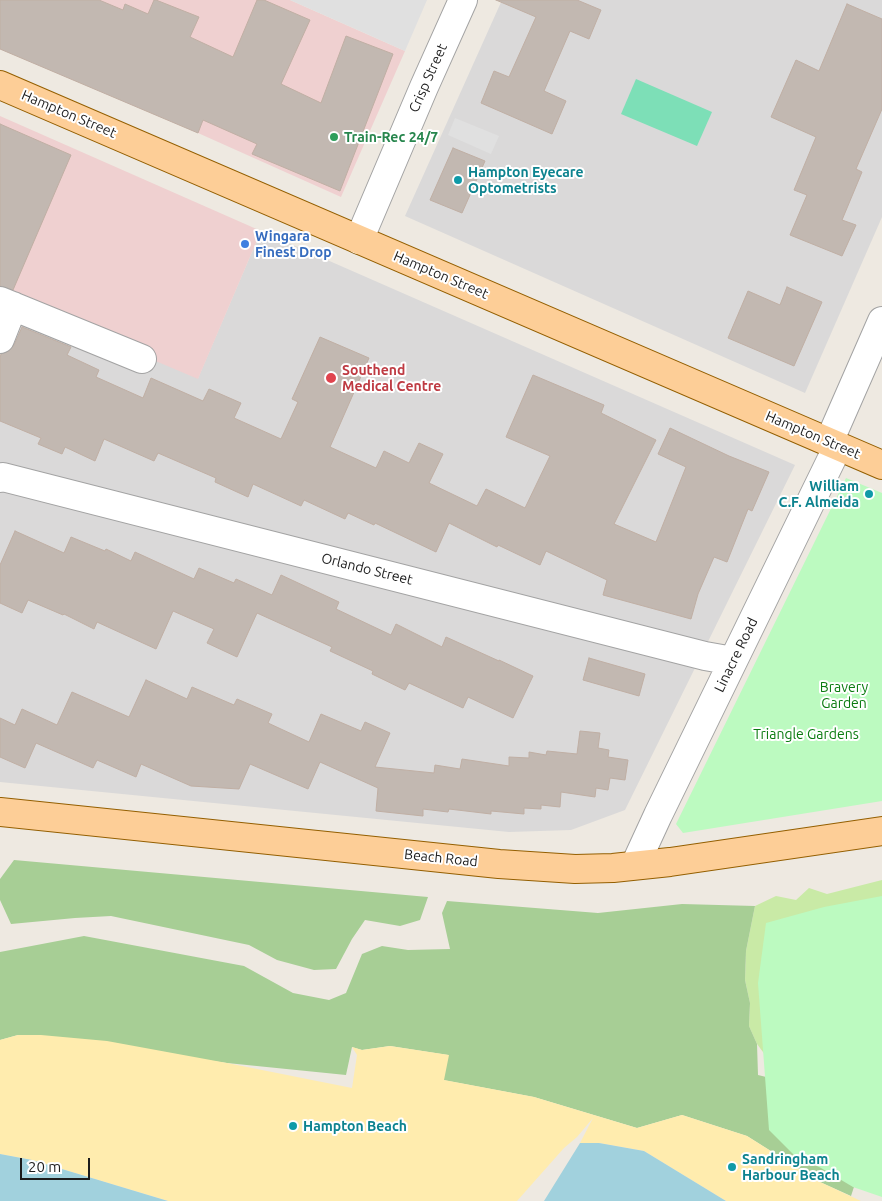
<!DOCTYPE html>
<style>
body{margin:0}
#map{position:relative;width:882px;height:1201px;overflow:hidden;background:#eee9e1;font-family:Ubuntu,sans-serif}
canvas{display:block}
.scale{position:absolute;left:20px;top:1158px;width:70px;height:22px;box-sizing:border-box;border:2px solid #1c1c1c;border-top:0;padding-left:6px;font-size:15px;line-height:18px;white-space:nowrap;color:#1c1c1c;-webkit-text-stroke:4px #fff;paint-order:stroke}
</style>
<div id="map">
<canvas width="882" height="1201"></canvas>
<div class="scale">20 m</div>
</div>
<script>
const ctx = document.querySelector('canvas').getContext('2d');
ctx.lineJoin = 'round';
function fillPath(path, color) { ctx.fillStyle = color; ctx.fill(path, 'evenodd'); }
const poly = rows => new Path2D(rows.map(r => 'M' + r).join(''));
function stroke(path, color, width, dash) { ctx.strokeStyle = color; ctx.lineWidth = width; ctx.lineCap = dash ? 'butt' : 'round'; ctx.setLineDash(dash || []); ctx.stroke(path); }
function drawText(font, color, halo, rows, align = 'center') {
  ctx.font = font + ' Ubuntu,sans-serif'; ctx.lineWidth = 4; ctx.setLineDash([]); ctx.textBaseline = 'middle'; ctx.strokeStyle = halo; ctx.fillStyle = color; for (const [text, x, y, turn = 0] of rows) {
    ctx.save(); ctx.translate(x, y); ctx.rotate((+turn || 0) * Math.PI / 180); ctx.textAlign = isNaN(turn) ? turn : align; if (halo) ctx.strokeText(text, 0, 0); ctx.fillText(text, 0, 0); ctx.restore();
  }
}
const residential = poly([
 [502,0,882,0,882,217,805,393,405,216],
 [261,231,795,465,625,810,571,830,509,832,0,782,0,295,198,378]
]);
const commercial = poly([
 [0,0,290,0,405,51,341,197,198,133,0,49],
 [0,116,261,231,198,379,0,295]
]);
const grass = poly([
 [882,880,882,1085,766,1056,757,1044,749,1026,750,1003,745,980,746,951,755,906,776,896,796,900,809,888,827,894]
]);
const forest = poly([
 [14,860,428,897,420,920,400,926,365,920,352,939,336,969,314,970,277,960,249,945,111,916,75,918,11,924,0,900,0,879],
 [447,901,598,913,682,904,755,906,746,951,745,980,750,1003,749,1026,757,1044,758,1075,881,1105,851,1196,820,1182,747,1136,682,1115,637,1128,534,1097,443,1080,448,1055,390,1046,362,1050,352,1047,346,1075,227,1063,18,1035,0,1040,0,952,84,936,244,966,293,993,329,1000,346,993,362,954,382,946,408,950,450,949,442,913]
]);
const sand = poly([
 [18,1035,41,1035,107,1041,227,1063,352,1088,357,1055,352,1047,362,1050,390,1046,449,1055,444,1080,534,1097,637,1128,682,1115,747,1136,820,1182,861,1201,726,1201,644,1151,599,1143,580,1143,593,1118,577,1137,564,1148,517,1201,168,1201,32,1160,0,1154,0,1040]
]);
const park = poly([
 [846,478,882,493,882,801,683,833,676,824],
 [882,896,882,1197,853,1187,821,1168,794,1155,769,1130,758,983,766,923,824,907]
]);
const pitch = poly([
 [636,79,712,112,697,146,621,114]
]);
const parking = poly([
 [290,0,427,0,405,51],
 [455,118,499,136,491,154,448,135]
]);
const water = poly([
 [580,1143,599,1143,644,1151,726,1201,544,1201],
 [0,1154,32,1160,168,1201,0,1201]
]);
const building = poly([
 [0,0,99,0,123,10,125,4,148,14,154,0,156,0,199,17,190,37,233,57,257,0,264,0,310,20,281,84,321,103,346,36,393,54,340,191,252,154,257,144,203,120,198,133,0,49,0,0],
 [496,0,577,0,601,10,589,39,570,31,544,91,566,101,552,134,481,103,494,71,509,77,536,17,496,0],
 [847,4,882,19,882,109,856,169,862,172,842,220,856,225,842,256,790,235,807,195,794,190,816,137,771,117,796,60,819,71,847,4],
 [0,124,71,155,13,290,0,286,0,124],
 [453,148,485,161,462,213,430,200,453,148],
 [787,287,822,302,794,366,728,338,748,291,780,305,787,287],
 [22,327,71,347,67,355,99,370,96,377,143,398,151,378,203,401,209,389,241,403,234,418,281,439,298,402,292,399,320,337,369,358,330,447,376,468,384,451,409,463,419,443,443,454,429,483,477,506,486,489,525,508,550,456,506,437,533,375,604,405,601,413,656,440,614,524,656,542,686,467,658,454,670,428,729,456,769,472,752,511,748,509,727,562,714,557,698,594,691,619,603,595,607,580,546,551,540,565,498,545,497,547,449,523,436,552,375,523,374,525,348,513,345,519,304,500,301,506,253,484,248,497,215,482,216,478,158,453,154,461,104,439,95,461,65,447,62,454,38,444,41,438,0,421,0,358,1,354,9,351,14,345,22,327],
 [15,531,64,553,71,537,105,551,106,549,131,561,135,552,194,579,199,568,234,583,236,579,272,595,281,575,339,602,336,609,391,635,396,624,442,647,446,637,499,661,499,660,533,676,513,718,468,697,463,708,409,683,405,690,372,674,373,671,330,651,332,647,257,613,237,657,207,643,214,629,173,611,156,649,97,622,94,629,64,614,63,615,28,600,22,613,0,603,0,565,15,531],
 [589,658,645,674,639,696,583,680,589,658],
 [146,680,187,699,192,687,234,705,237,699,272,714,268,723,309,742,321,714,361,731,365,722,390,733,375,767,434,773,435,765,460,769,462,759,509,766,509,757,529,758,529,752,546,755,547,751,577,754,580,731,600,733,598,748,609,750,608,757,628,760,625,780,610,778,608,790,596,788,595,797,561,792,560,807,541,805,541,809,524,808,524,814,491,811,491,814,449,809,448,812,423,809,423,816,376,811,378,788,320,762,308,789,250,764,239,789,191,786,141,764,136,777,97,760,93,768,36,743,25,768,0,757,0,718,15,725,22,709,57,725,72,692,129,717,146,680]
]);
const minor = poly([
 [359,240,424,87,463,0],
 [0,301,142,359],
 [0,339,13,306],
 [829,442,882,321],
 [0,478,3,477,705,656,733,661],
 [635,865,658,815,838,446]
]);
const major = poly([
 [0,85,882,465],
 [0,812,499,864,575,869,613,868,670,862,882,831]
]);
const markers = [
 [334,137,5,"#2e9e5b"],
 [458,180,5,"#0f9aa8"],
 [245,244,5,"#3f7fe0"],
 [331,378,6,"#e0444e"],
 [869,494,5,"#0f9aa8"],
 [293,1126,5,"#0f9aa8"],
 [732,1167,5,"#0f9aa8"]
];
const streetNames = [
 ["Crisp Street",428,78,-66],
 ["Hampton Street",69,114,23],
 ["Hampton Street",441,275,23],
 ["Hampton Street",813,435,23],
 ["Orlando Street",367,569,14],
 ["Linacre Road",736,655,-64],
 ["Beach Road",441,858,6]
];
const leisureNames = [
 ["Train-Rec 24/7",344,137]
];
const cultureNames = [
 ["Hampton Eyecare",468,172],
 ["Optometrists",468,188],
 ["William",859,486,"right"],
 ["C.F. Almeida",859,502,"right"],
 ["Hampton Beach",303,1126],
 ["Sandringham",742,1159],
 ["Harbour Beach",742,1175]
];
const shopNames = [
 ["Wingara",255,236],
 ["Finest Drop",255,252]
];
const healthNames = [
 ["Southend",342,370],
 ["Medical Centre",342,386]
];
const parkNames = [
 ["Bravery",844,687],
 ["Garden",844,703],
 ["Triangle Gardens",806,734]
];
fillPath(residential, '#dad9d9');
fillPath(commercial, '#efd0d0');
fillPath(grass, '#c9eaa6');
fillPath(forest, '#a7ce95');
fillPath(sand, '#ffecae');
fillPath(park, '#bcfac0');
fillPath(pitch, '#7ddfb7');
fillPath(parking, '#e0e0e0');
fillPath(water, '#a1d1dd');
fillPath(building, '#c2b8b1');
stroke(building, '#c0afa4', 1);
stroke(minor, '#a3a3a3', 30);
stroke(major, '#945f00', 30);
stroke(minor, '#fff', 28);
stroke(major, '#fdce97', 28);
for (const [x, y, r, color] of markers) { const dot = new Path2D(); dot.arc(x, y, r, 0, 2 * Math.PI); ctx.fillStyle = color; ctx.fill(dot); stroke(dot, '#fff', 2); }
drawText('14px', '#1c1c1c', '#fff', streetNames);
drawText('bold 14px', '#27864d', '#fff', leisureNames, 'left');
drawText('bold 14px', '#0d838f', '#fff', cultureNames, 'left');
drawText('bold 14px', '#366cbe', '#fff', shopNames, 'left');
drawText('bold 14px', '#be3a42', '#fff', healthNames, 'left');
drawText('14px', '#0a7b10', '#fff', parkNames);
</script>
